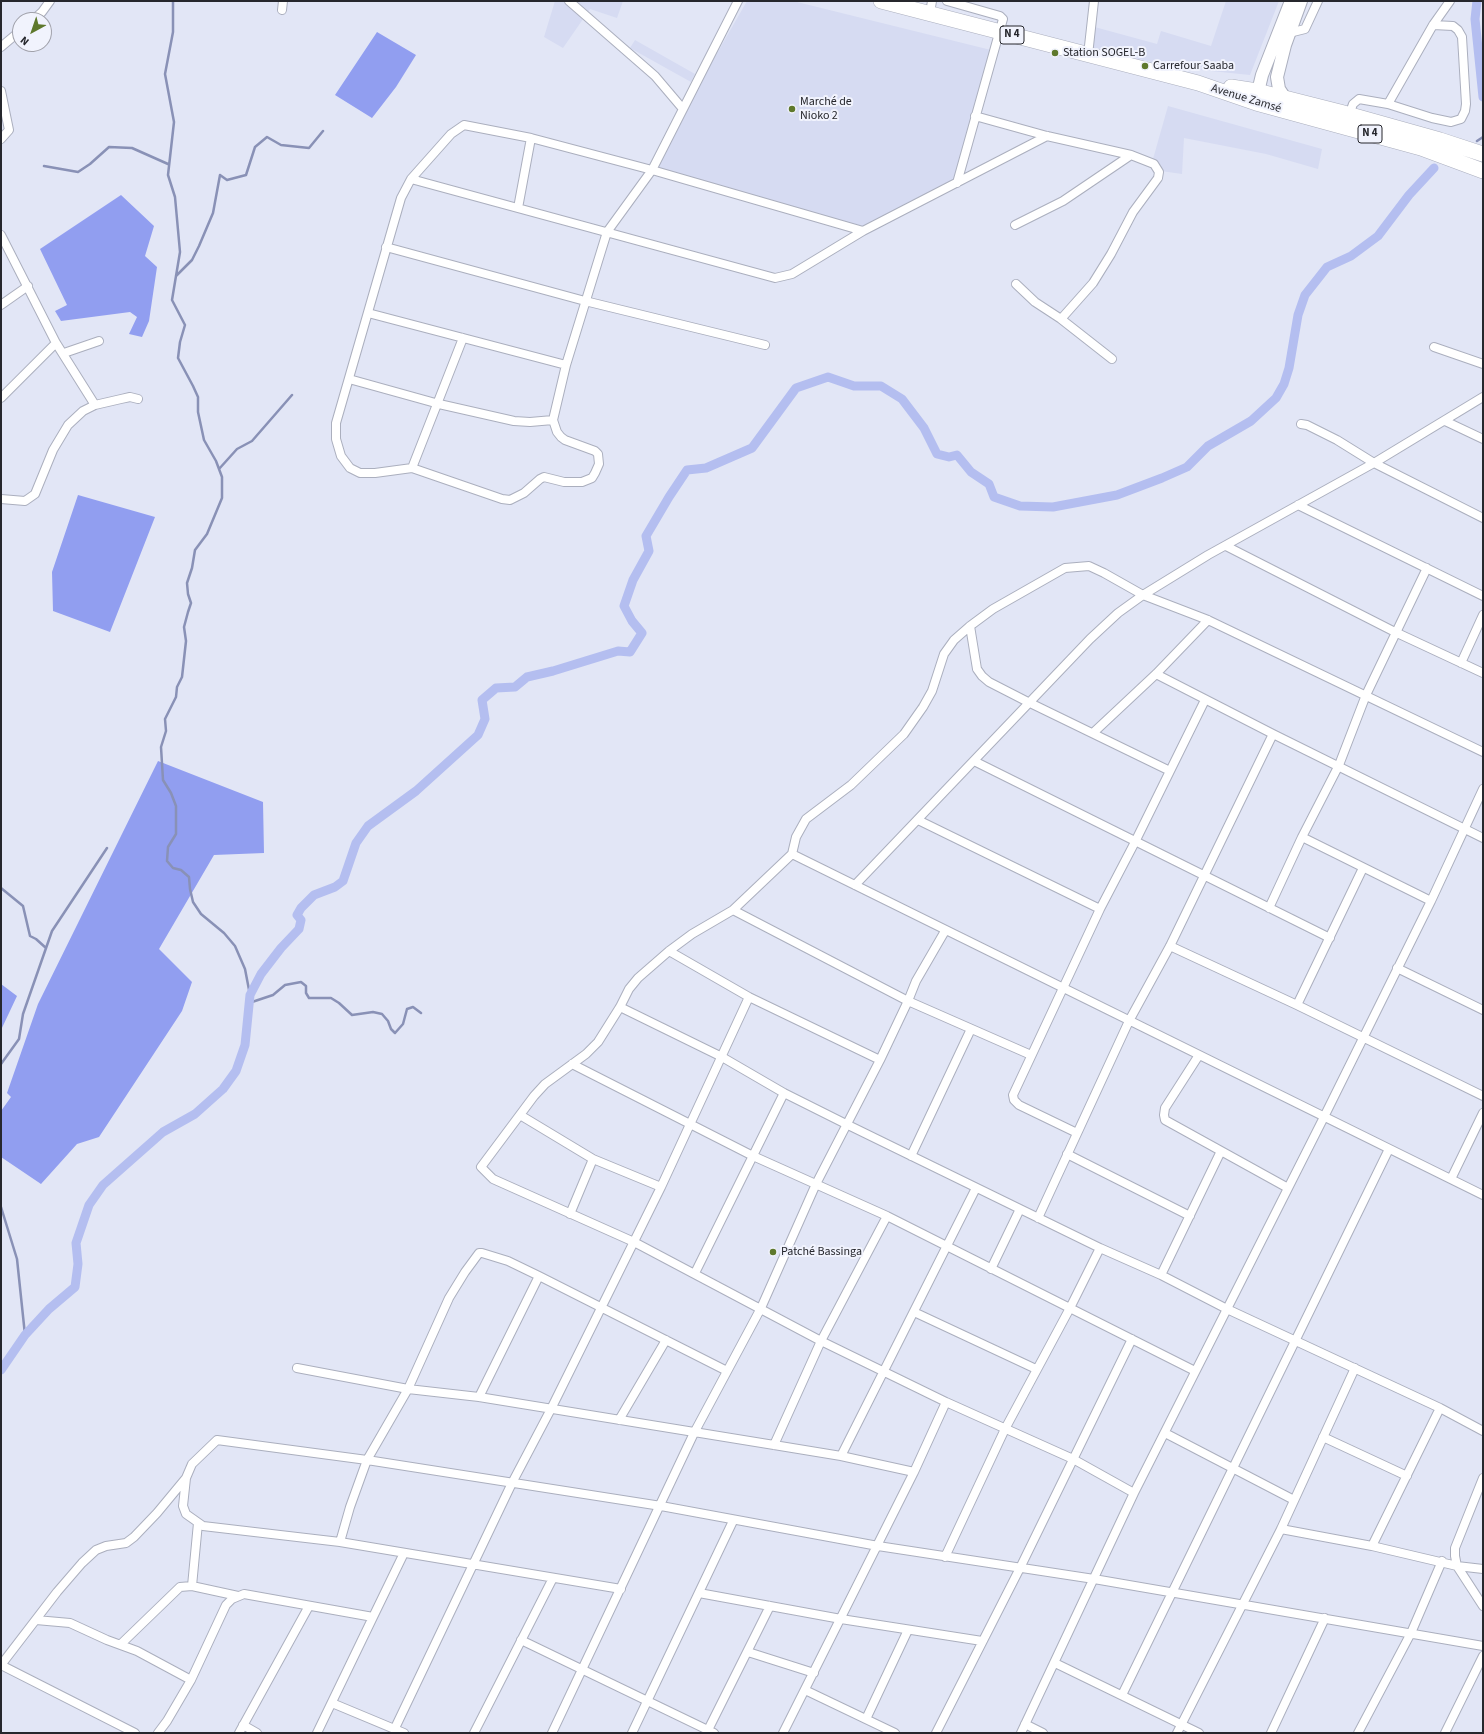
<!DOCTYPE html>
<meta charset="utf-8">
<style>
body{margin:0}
#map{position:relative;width:1484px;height:1734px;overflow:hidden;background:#e2e6f6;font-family:"Source Sans 3",sans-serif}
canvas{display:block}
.frame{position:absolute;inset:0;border:2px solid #26272d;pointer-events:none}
.north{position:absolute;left:12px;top:12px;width:40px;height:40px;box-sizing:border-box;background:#f1f3fd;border:1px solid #a0a1aa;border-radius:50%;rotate:220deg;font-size:11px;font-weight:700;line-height:16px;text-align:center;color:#26272d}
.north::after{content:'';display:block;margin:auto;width:14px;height:18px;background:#5e782c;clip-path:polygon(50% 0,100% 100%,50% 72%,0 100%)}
</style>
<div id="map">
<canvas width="1484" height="1734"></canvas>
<div class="frame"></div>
<div class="north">N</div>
</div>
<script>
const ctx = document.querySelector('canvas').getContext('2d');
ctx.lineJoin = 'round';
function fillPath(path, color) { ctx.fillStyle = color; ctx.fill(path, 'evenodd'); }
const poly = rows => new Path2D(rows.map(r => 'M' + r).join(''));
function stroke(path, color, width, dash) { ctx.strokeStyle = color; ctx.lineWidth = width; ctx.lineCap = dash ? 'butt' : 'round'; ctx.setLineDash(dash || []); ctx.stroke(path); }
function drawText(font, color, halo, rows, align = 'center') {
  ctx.font = font + ' "Source Sans 3",sans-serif'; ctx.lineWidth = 4; ctx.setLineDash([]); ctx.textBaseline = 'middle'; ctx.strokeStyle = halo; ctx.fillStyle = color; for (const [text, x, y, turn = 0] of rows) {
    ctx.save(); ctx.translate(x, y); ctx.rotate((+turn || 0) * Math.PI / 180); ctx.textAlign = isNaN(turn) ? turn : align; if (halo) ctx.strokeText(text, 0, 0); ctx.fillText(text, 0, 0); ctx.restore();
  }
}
const built = poly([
 [555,1,623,1,617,18,590,9,563,48,544,37],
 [747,1,793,1,995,51,959,184,874,231,649,172],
 [1226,1,1279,1,1250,75,1172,67,1089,47,1091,26,1157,44,1161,31,1211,46],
 [635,40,695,74,691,82,630,48],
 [1168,106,1322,149,1318,169,1266,154,1184,138,1182,174,1161,171,1160,165,1153,159]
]);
const forest = poly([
 [377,32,416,55,396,87,372,118,335,95],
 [121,195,154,226,145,256,157,267,149,321,142,337,129,334,137,317,130,312,61,321,55,311,67,305,40,249],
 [78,495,155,517,110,632,53,611,52,572],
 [158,761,263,802,264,853,214,855,159,949,192,982,182,1011,99,1137,77,1144,41,1184,1,1157,1,1111,11,1097,7,1093,38,1004],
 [1,984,17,996,1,1030]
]);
const stream = poly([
 [173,1,173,32,165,74,174,122,168,175,175,197,180,252,172,300,185,325,180,342,178,358,193,386,198,397,198,412,204,440,216,461,222,477,222,498,207,534,195,550,192,568,187,583,188,594,191,603,188,612,184,627,186,641,182,677,177,687,176,697,165,719,166,731,161,747,163,780,171,793,176,806,176,834,168,847,167,861,173,868,181,870,189,877,190,889,193,902,201,914,224,933,235,946,245,969,250,995],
 [1477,141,1483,137],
 [44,166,78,172,90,164,109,147,132,148,168,164],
 [176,276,192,260,199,246,213,213,220,175,227,180,246,175,255,147,267,137,281,145,309,148,323,131],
 [219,469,237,449,252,441,292,395],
 [1,888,23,906,30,936,36,939,46,948],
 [249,1003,273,995,285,985,301,982,306,986,306,993,309,998,331,998,339,1003,352,1015,373,1012,382,1014,388,1021,391,1029,395,1033,403,1024,407,1009,413,1007,421,1013],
 [1,1064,19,1039,23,1014,52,931,107,848],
 [1,1207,17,1259,25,1335]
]);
const canal = poly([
 [1477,1,1475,19,1483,97],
 [1,1370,25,1335,49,1309,75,1287,78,1264,76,1243,89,1205,103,1185,163,1132,195,1114,223,1089,236,1071,245,1045,250,995,261,974,281,948,299,929,301,920,297,915,301,908,314,895,335,887,343,881,356,843,368,826,416,791,478,735,485,719,482,700,496,688,515,687,527,677,553,671,618,651,630,652,642,633,632,621,624,606,633,580,649,551,646,536,669,497,687,470,706,468,752,448,796,388,828,377,854,386,881,386,902,399,924,428,937,454,949,457,957,455,971,472,989,484,994,497,1020,506,1053,507,1117,495,1162,478,1187,467,1208,446,1251,421,1276,398,1284,384,1289,368,1298,315,1305,295,1327,267,1351,256,1378,236,1409,195,1434,168]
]);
const street = poly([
 [569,1,655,76,683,109],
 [947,1,1000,16,1003,19,957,183],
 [282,10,283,1],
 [930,13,932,1],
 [33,20,42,12,50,1],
 [1289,33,1305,29,1318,1],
 [1,47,20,31],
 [1088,55,1094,1],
 [1,91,9,130,1,139],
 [1388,104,1433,25,1450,1],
 [1349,115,1353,104,1359,99,1388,104,1432,118,1451,122,1461,119,1465,111,1466,104,1462,37,1458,30,1453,26,1433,25],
 [975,116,1047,136,1131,155],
 [411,179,775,278,792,274,863,231,1047,136],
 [518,208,531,138],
 [1015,225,1063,201,1131,155,1154,164,1159,172,1158,178,1133,212,1111,254,1093,283,1061,319,1035,302,1016,284],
 [1,235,56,343,95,405],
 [386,247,585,301,765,345],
 [1,305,28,286],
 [368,313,566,365],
 [1061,319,1112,359],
 [1434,347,1483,364],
 [64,353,99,341],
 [349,379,439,404,514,421,530,422,553,420,557,432,561,437,565,440,595,451,598,454,599,464,595,473,592,478,582,482,564,482,544,477,540,479,524,493,510,500,502,499,412,468,375,473,360,473,350,468,341,456,336,439,336,423,401,198,411,179,451,134,464,125,531,138,652,170,863,231],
 [1,398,56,343],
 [553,420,566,365,607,232,652,170,738,1],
 [1445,421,1483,439],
 [1301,424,1307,425,1337,440,1374,463,1483,518],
 [412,468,463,338],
 [1,499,25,501,35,494,53,450,68,425,83,411,95,405,121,399,130,397,138,399],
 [1298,505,1483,596],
 [1226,546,1395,632,1483,673],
 [970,626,977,669,982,676,989,682,1028,702,1170,771],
 [1461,663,1483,615],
 [1156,674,1273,734,1483,838],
 [1093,733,1156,674,1208,620],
 [974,761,1330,938],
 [918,820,1100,909],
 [1302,837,1431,901],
 [792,854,1483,1195],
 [855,885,1090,639,1118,613,1143,595,1208,555,1374,463,1483,397],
 [1269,908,1302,837,1339,765,1366,695,1427,568],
 [733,910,908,1001,1031,1055],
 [1170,946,1297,1005,1483,1096],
 [669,951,749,997,880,1060],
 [1397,968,1483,1010],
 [1297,1005,1363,868],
 [620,1007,722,1057,784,1093,846,1124,1100,1248,1161,1275,1227,1309,1440,1408,1483,1431],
 [1199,1055,1165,1108,1164,1115,1165,1120,1288,1188],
 [572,1064,753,1156,887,1216,1195,1371],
 [520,1115,593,1159,661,1187],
 [1077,1133,1019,1105,1014,1100,1013,1095,1100,909,1135,842,1205,700],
 [1067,1154,1190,1216],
 [911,1156,971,1029],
 [1451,1179,1483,1113],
 [570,1214,593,1159],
 [1038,1218,1129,1021,1170,946,1273,734],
 [991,1269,1020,1209],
 [695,1273,784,1093],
 [1161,1275,1221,1151],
 [914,1312,1036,1369],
 [297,1368,408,1389,479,1397,774,1445,841,1456,914,1472],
 [479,1397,539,1276],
 [619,1420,666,1340],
 [1165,1433,1294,1500],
 [1323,1437,1407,1476],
 [774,1445,821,1341,887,1216],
 [841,1456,976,1188],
 [1483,1478,1455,1548,1455,1556,1457,1566,1483,1606],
 [1134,1493,1073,1459,946,1402,821,1341,634,1242,493,1179,481,1167,534,1096,545,1084,586,1054,598,1042,620,1007,629,989,638,978,669,951,692,934,733,910,792,854,796,837,806,819,851,785,904,734,923,707,932,691,944,654,954,640,970,626,993,609,1065,568,1089,566,1104,573,1143,595,1208,620,1483,752],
 [1281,1529,1372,1546,1457,1566,1483,1569],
 [340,1542,350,1507,367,1460,408,1389,449,1298,465,1272,479,1253,482,1253,508,1261,539,1276,727,1371],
 [1372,1546,1440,1408],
 [945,1557,1005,1429,1070,1308,1100,1248],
 [192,1586,198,1523],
 [621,1589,340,1542,203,1526,186,1514,183,1506,186,1478,192,1464,217,1440,367,1460,661,1506,878,1546,1094,1579,1483,1646],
 [699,1593,841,1619,982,1641],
 [36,1620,70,1623,107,1640,137,1651,191,1680],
 [521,1640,714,1733],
 [121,1644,180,1587,192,1586,238,1596],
 [748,1652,814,1673],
 [1055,1663,1199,1733],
 [1,1665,57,1592,82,1563,96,1550,106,1546,126,1543,134,1537,157,1513,186,1478],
 [1,1665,135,1733],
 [805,1690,895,1733],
 [1122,1695,1389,1149],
 [332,1703,404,1733],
 [866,1719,908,1630],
 [1025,1724,1043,1733],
 [243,1725,257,1733],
 [395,1728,512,1483,551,1409,661,1187,749,997],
 [708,1730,770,1606],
 [158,1733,167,1721,191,1680,226,1605,232,1599,244,1594,373,1617,404,1553],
 [239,1733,309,1606],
 [317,1733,373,1617],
 [474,1733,553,1578],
 [552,1733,694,1433,761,1308,816,1184,880,1060,908,1001,916,981,945,931],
 [632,1733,733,1521],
 [783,1733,914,1472,946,1402],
 [936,1733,1020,1568,1132,1339],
 [1021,1733,1134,1493,1324,1117,1431,901,1483,789],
 [1177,1733,1281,1529,1355,1368],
 [1271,1733,1325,1618],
 [1358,1733,1411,1633,1442,1561],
 [1445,1733,1483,1656]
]);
const secondary = poly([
 [1285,98,1279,89,1277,77,1285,45,1301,1],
 [1256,100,1262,75,1291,1]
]);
const highway = poly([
 [881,1,1198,83,1256,103,1421,148,1483,171],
 [1231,87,1257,91,1340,112,1440,140,1483,154]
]);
const markers = [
 [1055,53,4,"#5e782c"],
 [1145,66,4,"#5e782c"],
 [792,109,4,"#5e782c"],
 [773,1252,4,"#5e782c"]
];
const shields = [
 [1012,35,24],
 [1370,134,24]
];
const shieldNames = [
 ["N 4",1012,35],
 ["N 4",1370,134]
];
const poiNames = [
 ["Station SOGEL-B",1063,53],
 ["Carrefour Saaba",1153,66],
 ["Marché de",800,102],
 ["Nioko 2",800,116],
 ["Patché Bassinga",781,1252]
];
const streetNames = [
 ["Avenue Zamsé",1246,99,17]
];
fillPath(built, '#d6dbf2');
fillPath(forest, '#919ef0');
stroke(stream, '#8991b6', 2.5);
stroke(canal, '#b4bef0', 9);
stroke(street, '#abafbe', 10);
stroke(secondary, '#abafbe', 14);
stroke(highway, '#abafbe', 16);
stroke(street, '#fff', 8);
stroke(secondary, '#fff', 12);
stroke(highway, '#fff', 15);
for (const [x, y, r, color] of markers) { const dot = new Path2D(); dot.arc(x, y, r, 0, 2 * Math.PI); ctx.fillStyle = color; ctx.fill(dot); stroke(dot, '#f1f3fd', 1.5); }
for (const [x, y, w] of shields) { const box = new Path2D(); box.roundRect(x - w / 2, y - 9, w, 18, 3); ctx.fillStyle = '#f1f3fd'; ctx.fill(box); stroke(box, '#26272d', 1); }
drawText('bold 11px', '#26272d', null, shieldNames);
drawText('12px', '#26272d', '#f1f3fd', poiNames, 'left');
drawText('12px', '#26272d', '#f1f3fd', streetNames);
</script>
